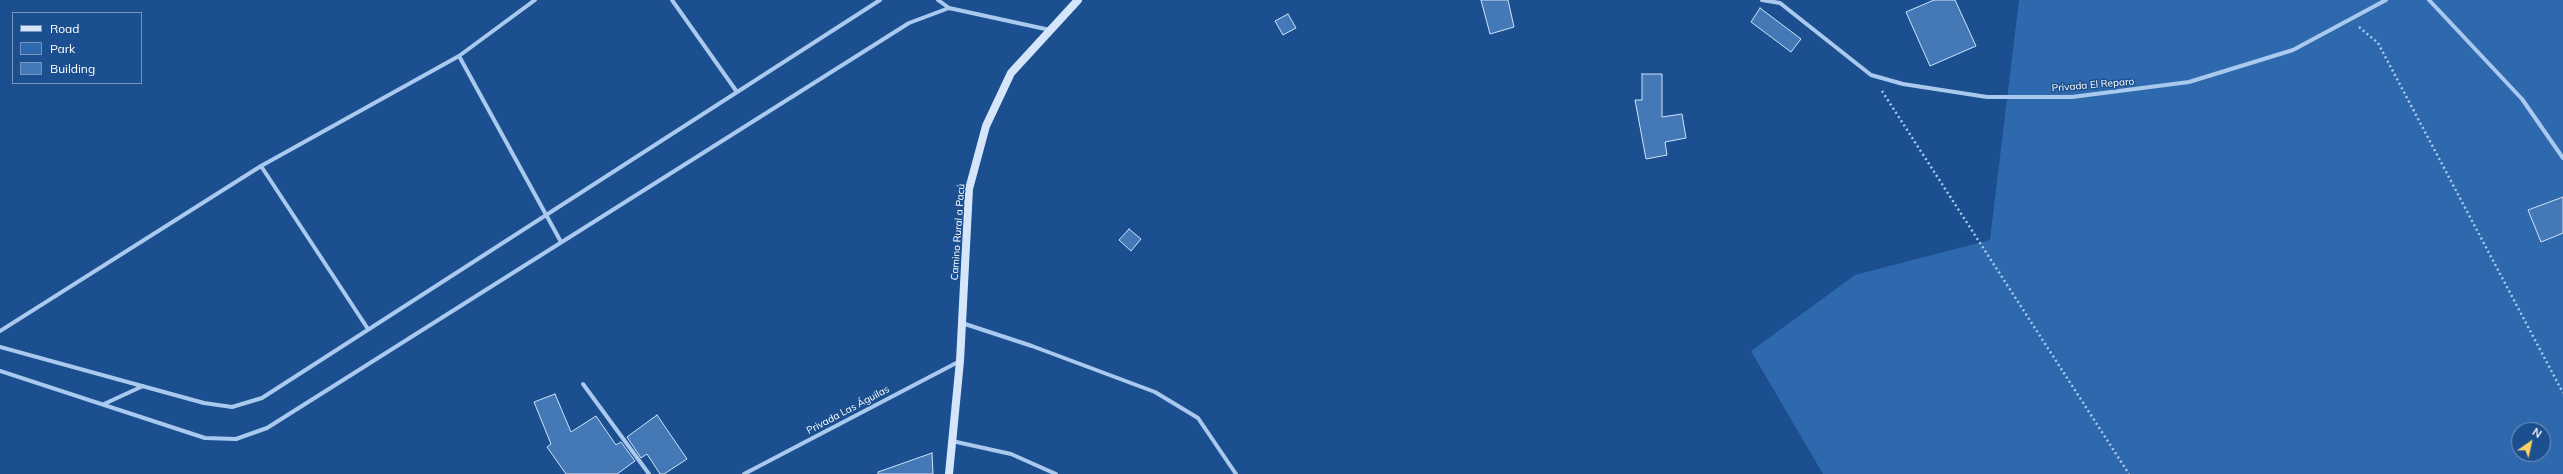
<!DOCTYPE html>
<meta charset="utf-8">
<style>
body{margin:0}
#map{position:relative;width:2563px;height:474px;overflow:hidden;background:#1b4f8f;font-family:Mulish,sans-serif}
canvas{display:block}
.legend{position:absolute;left:12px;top:12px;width:130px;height:72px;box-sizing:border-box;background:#1b4f8f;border:1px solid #7695bc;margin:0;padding:5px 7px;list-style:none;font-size:12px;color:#fff}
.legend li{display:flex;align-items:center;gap:8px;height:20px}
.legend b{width:20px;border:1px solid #7695bc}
.north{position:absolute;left:2511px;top:422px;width:40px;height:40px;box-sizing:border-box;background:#1b4f8f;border:1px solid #7695bc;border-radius:50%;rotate:34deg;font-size:11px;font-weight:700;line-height:16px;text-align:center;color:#fff}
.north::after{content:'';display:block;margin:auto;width:14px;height:18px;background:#ffd166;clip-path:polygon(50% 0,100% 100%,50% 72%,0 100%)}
</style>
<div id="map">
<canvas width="2563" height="474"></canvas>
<ul class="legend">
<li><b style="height:5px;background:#d6e6fa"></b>Road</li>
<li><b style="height:11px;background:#2e69ad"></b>Park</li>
<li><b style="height:11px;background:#4478b7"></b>Building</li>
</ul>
<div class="north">N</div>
</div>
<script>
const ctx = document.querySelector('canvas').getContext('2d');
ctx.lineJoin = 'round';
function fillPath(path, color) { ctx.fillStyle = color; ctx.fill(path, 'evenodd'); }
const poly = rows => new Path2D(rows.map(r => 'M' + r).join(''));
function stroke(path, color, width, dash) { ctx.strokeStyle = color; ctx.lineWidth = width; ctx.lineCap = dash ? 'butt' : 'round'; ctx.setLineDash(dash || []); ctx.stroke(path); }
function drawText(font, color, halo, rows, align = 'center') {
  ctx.font = font + ' Mulish,sans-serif'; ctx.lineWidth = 3; ctx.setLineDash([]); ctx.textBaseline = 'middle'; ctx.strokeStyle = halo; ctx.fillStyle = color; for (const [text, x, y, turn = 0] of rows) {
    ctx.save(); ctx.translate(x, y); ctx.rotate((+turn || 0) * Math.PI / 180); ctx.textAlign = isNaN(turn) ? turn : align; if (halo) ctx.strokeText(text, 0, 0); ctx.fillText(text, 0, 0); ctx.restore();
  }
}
const green = poly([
 [2019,0,2563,0,2563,474,1823,474,1751,351,1855,275,1990,240],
 [2519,430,2543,430,2543,454,2519,454]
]);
const building = poly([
 [1481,0,1508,0,1514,27,1490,34,1481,0],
 [1934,0,1955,0,1976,46,1930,66,1906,12,1934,0],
 [1760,8,1801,39,1791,52,1751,22,1760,8],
 [1288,14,1296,28,1283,35,1275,21,1288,14],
 [1642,74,1662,74,1662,117,1682,114,1686,138,1665,142,1667,155,1646,159,1635,100,1642,100,1642,74],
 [2563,197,2563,233,2541,242,2528,210,2563,197],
 [1129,229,1141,239,1131,251,1119,240,1129,229],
 [555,394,571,432,596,416,616,445,621,442,635,461,617,474,566,474,547,447,551,444,534,402,555,394],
 [657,415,687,459,664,474,660,474,647,454,641,458,627,437,657,415],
 [932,453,933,474,878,474,878,472,932,453]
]);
const path = poly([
 [2359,27,2378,43,2563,393],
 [1882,91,2129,474]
]);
const street = poly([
 [672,0,737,92],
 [938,0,949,8,1050,30],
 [1762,0,1780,3,1871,75,1903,84,1987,97,2072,97,2189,82,2293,50,2386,0],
 [2429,0,2522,99,2563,158],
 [459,56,561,242],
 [261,166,368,329],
 [962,323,1032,346,1155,392,1198,418,1236,474],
 [0,331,261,166,459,56,535,0],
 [0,347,204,403,232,407,262,398,880,0],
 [0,371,205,438,236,439,267,428,909,23,949,8],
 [583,384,649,474],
 [104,404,143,386],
 [952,441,1011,454,1056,474],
 [744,474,960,361]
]);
const secondary = poly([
 [949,474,960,361,969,189,986,126,1011,73,1078,0]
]);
const streetNames = [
 ["Privada El Reparo",2093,85,-5],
 ["Camino Rural a Pacú",958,232,-86],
 ["Privada Las Águilas",848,410,-28]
];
fillPath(green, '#2e69ad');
fillPath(building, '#4478b7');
stroke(building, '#cfe3fa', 1);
stroke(path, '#a9c9ee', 2.5, [2, 3]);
stroke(street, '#a9c9ee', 4);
stroke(secondary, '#d6e6fa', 8);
drawText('10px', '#fff', '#1b4f8f', streetNames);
</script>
